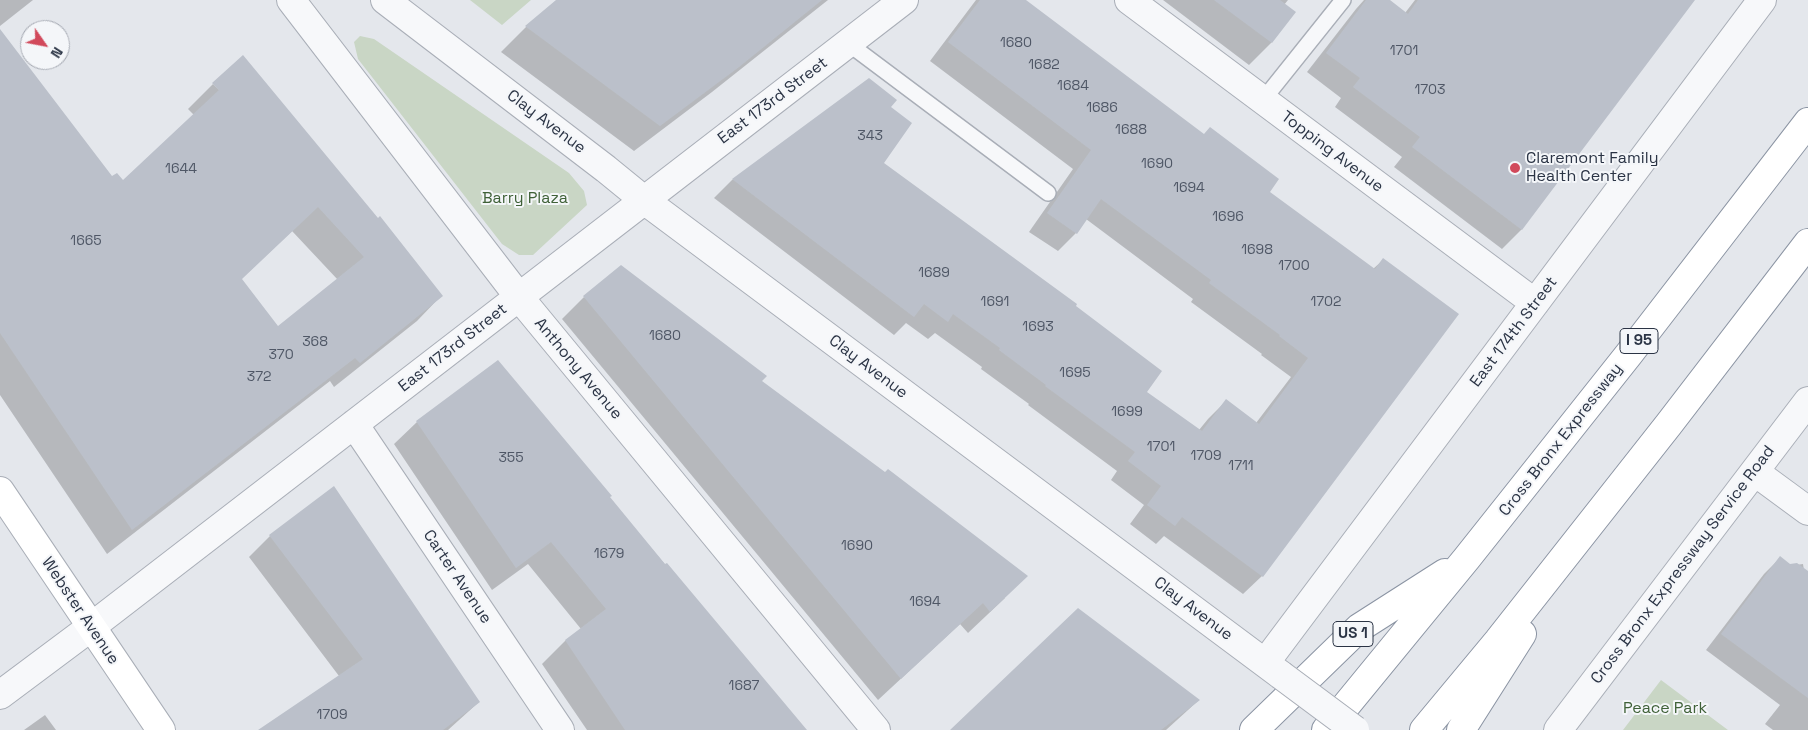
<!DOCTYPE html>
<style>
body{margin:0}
#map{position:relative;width:1808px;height:730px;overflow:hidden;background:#e4e7ec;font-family:"Space Grotesk",sans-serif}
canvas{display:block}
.north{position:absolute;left:20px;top:20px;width:50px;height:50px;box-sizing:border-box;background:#f4f6f9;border:1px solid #a4a8b1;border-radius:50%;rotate:123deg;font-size:14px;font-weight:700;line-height:20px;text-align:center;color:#2b3445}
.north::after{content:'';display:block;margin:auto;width:18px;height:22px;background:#d1495b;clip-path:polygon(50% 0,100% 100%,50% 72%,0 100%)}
</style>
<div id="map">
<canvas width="1808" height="730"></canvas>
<div class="north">N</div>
</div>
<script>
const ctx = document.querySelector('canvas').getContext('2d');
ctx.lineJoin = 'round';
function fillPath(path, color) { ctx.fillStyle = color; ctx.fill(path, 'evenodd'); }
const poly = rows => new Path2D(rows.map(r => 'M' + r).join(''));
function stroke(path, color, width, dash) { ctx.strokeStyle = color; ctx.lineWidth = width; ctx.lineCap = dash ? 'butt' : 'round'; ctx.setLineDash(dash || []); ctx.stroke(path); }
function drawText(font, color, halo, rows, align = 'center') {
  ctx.font = font + ' "Space Grotesk",sans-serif'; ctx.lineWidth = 4; ctx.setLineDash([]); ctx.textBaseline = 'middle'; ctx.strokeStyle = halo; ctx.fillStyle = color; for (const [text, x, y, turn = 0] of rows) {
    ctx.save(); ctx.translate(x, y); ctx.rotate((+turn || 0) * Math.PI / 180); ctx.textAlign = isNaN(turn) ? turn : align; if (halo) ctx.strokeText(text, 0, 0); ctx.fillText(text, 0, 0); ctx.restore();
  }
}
const green = poly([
 [470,0,531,0,502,25],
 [360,36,374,39,569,173,584,191,587,205,533,255,519,255,502,244,358,59,354,42],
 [1661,680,1728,730,1623,730]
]);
const shadow = poly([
 [0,0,33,0,0,26],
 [558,0,828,0,712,92,634,151,501,52,526,27],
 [976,0,1023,0,1268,192,1373,269,1383,260,1262,576,1243,594,1164,536,1156,544,1130,524,1144,505,1111,480,1117,471,1028,405,1029,404,981,369,982,367,935,333,928,339,906,323,894,335,714,198,732,180,869,80,890,108,882,163,1074,307,1145,392,1199,430,1208,419,1226,401,1256,423,1291,377,1261,355,1262,354,1191,302,1193,299,1086,219,1076,233,1058,251,1029,232,1073,169,930,61],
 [1163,0,1288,0,1284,5,1294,12,1271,43,1249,65],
 [1364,0,1388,0,1405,13,1415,0,1694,0,1521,230,1502,249,1394,167,1402,157,1335,107,1341,98,1307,72,1356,9],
 [0,31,112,177,123,182,194,115,188,109,213,84,441,296,417,321,334,387,330,381,107,554,0,395],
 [292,231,338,280,278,327,241,279],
 [584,297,760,381,1005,598,968,633,960,624,878,700,562,319],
 [417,422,608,497,805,730,587,730,542,664,565,641,581,629,528,564,492,590,394,444],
 [334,488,479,702,448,730,261,730,339,676,249,557,270,536],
 [1780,558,1789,566,1803,564,1805,577,1808,579,1808,730,1773,730,1765,724,1780,705,1706,650,1764,574],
 [1199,700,1166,730,951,730],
 [45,715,56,730,24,730]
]);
const building = poly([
 [556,0,822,0,739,67,660,126,525,26],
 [980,0,1026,0,1204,134,1210,127,1279,179,1270,192,1375,269,1383,258,1459,314,1263,577,1182,517,1175,526,1147,505,1161,486,1128,461,1135,452,1045,386,1046,385,999,350,1000,348,953,314,948,322,924,304,914,317,732,179,869,78,897,100,891,107,912,123,884,163,1077,304,1076,306,1162,371,1147,392,1202,431,1226,399,1259,424,1308,358,1279,336,1280,335,1209,283,1211,280,1101,199,1077,234,1047,213,1091,150,948,42],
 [1214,0,1280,0,1296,12,1272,43],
 [1366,0,1390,0,1408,14,1418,0,1695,0,1522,230,1412,147,1420,137,1353,87,1360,78,1326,53],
 [0,29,112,176,117,173,123,180,219,90,212,83,243,55,378,218,380,216,443,296,360,363,355,358,132,530,0,333],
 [318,207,364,257,278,326,242,279],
 [621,265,767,376,762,381,885,472,888,469,1028,576,990,612,983,603,901,679,583,296],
 [498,360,612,496,610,497,665,564,667,563,807,730,625,730,565,640,606,609,551,542,516,568,416,421],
 [334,486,480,702,443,730,258,730,363,659,269,535],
 [1780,556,1790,564,1797,563,1808,571,1808,698,1721,634],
 [1078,608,1200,700,1161,730,950,730]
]);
const lane = poly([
 [849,44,1048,193],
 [1263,100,1343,0]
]);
const street = poly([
 [291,0,519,297,876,730],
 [385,0,606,169,644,200,1281,675],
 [1129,0,1535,303],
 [354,424,560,730],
 [1755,472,1808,511],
 [1265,663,1762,0],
 [0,695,91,627,904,0],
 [1558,730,1808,401]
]);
const secondary = poly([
 [0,491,161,730]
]);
const highway = poly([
 [1254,730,1359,628,1445,573],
 [1326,730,1467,558,1629,354,1808,122],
 [1424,730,1498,641,1669,424,1808,243],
 [1461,730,1522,634]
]);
const streetBridge = poly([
 [1281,675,1355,730]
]);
const markers = [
 [1515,168,6,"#d1495b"]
];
const numberNames = [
 ["1680",1016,43],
 ["1701",1404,51],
 ["1682",1044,65],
 ["1684",1073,86],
 ["1703",1430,90],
 ["1686",1102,108],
 ["1688",1131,130],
 ["343",870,136],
 ["1690",1157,164],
 ["1644",181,169],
 ["1694",1189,188],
 ["1696",1228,217],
 ["1665",86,241],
 ["1698",1257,250],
 ["1700",1294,266],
 ["1689",934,273],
 ["1691",995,302],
 ["1702",1326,302],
 ["1693",1038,327],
 ["1680",665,336],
 ["368",315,342],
 ["370",281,355],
 ["1695",1075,373],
 ["372",259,377],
 ["1699",1127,412],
 ["1701",1161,447],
 ["1709",1206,456],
 ["355",511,458],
 ["1711",1241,466],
 ["1690",857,546],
 ["1679",609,554],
 ["1694",925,602],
 ["1687",744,686],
 ["1709",332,715]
];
const shields = [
 [1639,341,38],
 [1353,634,40]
];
const shieldNames = [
 ["I 95",1639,341],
 ["US 1",1353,634]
];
const streetNames = [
 ["East 173rd Street",773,101,-37],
 ["Clay Avenue",546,122,37],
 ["Topping Avenue",1332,152,37],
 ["East 174th Street",1514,332,-53],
 ["East 173rd Street",453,348,-38],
 ["Clay Avenue",868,367,37],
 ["Anthony Avenue",578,369,50],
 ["Cross Bronx Expressway",1561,440,-52],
 ["Cross Bronx Expressway Service Road",1683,565,-53],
 ["Carter Avenue",457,577,56],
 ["Clay Avenue",1193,609,37],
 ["Webster Avenue",80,611,56]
];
const poiNames = [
 ["Claremont Family",1526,159],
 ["Health Center",1526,177]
];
const parkNames = [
 ["Barry Plaza",525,199],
 ["Peace Park",1665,709]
];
fillPath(green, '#c9d6c5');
fillPath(shadow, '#0003');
fillPath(building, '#bbc0ca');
stroke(lane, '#a9aeb7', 18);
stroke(street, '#a9aeb7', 30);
stroke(secondary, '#a9aeb7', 30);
stroke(highway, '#8b94a3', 30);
stroke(lane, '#f7f8fa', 15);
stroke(street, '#f7f8fa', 28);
stroke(secondary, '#fff', 28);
stroke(highway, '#fff', 28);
stroke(streetBridge, '#a9aeb7', 30, []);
stroke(streetBridge, '#f7f8fa', 28);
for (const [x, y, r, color] of markers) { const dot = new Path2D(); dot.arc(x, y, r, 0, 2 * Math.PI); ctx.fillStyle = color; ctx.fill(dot); stroke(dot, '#f4f6f9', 2); }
drawText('14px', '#4f5766', null, numberNames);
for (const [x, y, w] of shields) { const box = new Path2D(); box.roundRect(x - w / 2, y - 12.5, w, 25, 4); ctx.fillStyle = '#f4f6f9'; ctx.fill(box); stroke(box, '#2b3445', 1); }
drawText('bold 15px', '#2b3445', null, shieldNames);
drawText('16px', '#2b3445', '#f4f6f9', streetNames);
drawText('16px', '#2b3445', '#f4f6f9', poiNames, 'left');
drawText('16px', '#3f6138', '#f4f6f9', parkNames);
</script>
